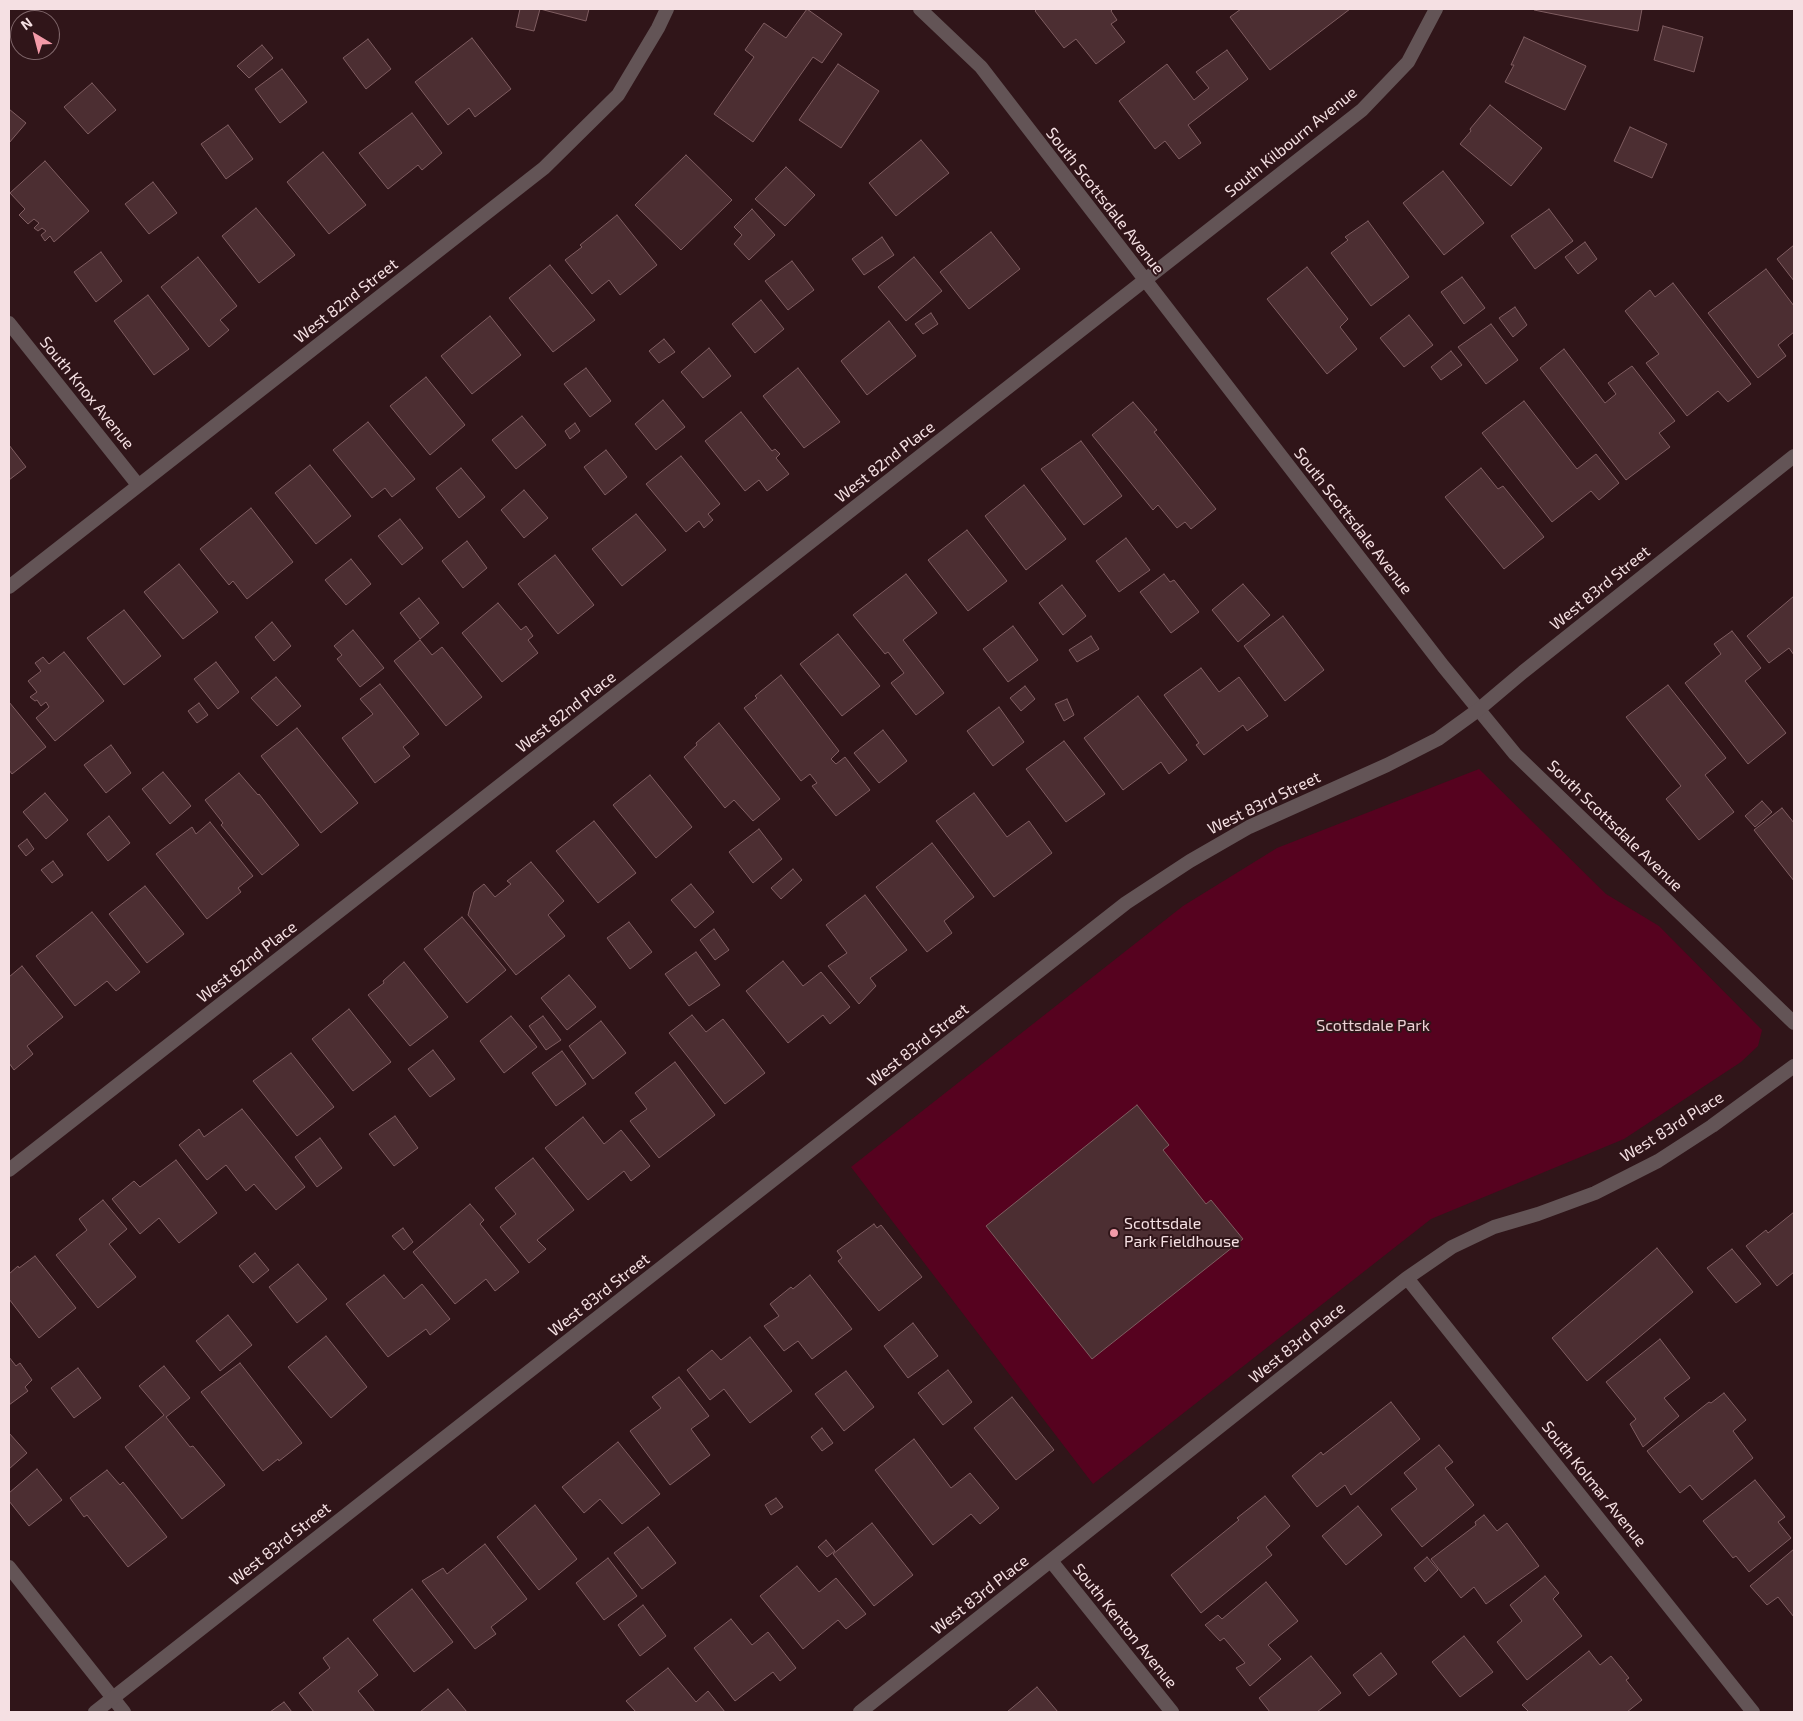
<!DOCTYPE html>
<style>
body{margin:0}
#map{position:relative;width:1803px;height:1721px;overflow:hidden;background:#301519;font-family:"Exo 2",sans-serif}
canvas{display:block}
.frame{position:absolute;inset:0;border:10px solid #f5e0e3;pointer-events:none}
.north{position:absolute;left:10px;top:10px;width:50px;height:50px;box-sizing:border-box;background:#301519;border:1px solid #7f666a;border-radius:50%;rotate:323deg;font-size:14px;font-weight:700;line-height:20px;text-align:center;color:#f5e0e3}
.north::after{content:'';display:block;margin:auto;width:18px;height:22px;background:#f39aa8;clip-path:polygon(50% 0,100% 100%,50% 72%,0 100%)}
</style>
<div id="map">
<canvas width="1803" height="1721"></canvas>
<div class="frame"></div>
<div class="north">N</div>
</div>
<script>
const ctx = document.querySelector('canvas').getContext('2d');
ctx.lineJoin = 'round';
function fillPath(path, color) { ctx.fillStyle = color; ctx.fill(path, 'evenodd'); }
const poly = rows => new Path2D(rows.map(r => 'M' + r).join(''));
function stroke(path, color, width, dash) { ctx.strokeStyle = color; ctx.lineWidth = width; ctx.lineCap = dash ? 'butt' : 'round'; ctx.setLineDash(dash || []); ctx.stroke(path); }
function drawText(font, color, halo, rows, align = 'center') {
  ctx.font = font + ' "Exo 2",sans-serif'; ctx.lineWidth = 4; ctx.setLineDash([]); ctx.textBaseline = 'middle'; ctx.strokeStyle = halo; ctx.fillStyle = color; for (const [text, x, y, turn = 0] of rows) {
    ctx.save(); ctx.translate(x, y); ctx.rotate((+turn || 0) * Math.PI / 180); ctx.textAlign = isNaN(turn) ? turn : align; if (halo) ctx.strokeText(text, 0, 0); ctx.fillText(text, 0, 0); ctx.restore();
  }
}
const green = poly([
 [1479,769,1606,894,1659,926,1762,1030,1758,1046,1741,1062,1624,1139,1431,1219,1093,1484,851,1167,1183,906,1277,848]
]);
const building = poly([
 [520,9,589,9,586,21,540,9,534,31,516,27,520,9],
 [807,9,842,34,822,63,813,57,753,142,714,114,754,57,745,50,764,23,786,38,807,9],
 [1037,9,1113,9,1111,11,1117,20,1111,24,1125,42,1096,64,1076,39,1064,48,1035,11,1037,9],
 [1241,9,1350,9,1270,70,1230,17,1241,9],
 [1534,9,1642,9,1638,31,1534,10,1534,9],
 [1663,26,1703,37,1694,72,1654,60,1663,26],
 [1524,37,1586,66,1565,110,1505,82,1514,65,1511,65,1524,37],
 [472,38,511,89,475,117,469,108,448,125,415,82,472,38],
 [368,39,391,69,366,89,343,58,368,39],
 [262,45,273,58,249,78,237,66,262,45],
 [1227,50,1248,79,1188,125,1201,143,1179,159,1165,141,1155,149,1119,101,1167,64,1194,100,1209,88,1196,72,1227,50],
 [838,64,879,91,841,148,799,120,838,64],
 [282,69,307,102,280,123,255,89,282,69],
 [92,83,116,110,88,134,64,107,92,83],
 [1490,105,1542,148,1511,186,1460,144,1471,131,1470,129,1490,105],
 [9,109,26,123,9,143,9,109],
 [412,113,442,153,422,170,418,165,388,189,359,153,412,113],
 [228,125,253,159,226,179,201,144,228,125],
 [1630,127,1667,144,1652,178,1614,161,1630,127],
 [921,140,949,173,896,216,869,183,921,140],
 [323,152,366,205,329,234,287,182,323,152],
 [686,155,732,200,681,250,635,205,686,155],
 [45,161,89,211,54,242,50,236,45,241,41,235,46,231,42,228,38,231,34,228,39,223,34,219,28,224,19,215,25,209,10,193,45,161],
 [786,167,815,195,785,226,755,199,786,167],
 [1443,171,1484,223,1444,255,1403,203,1443,171],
 [153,182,177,213,149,234,125,204,153,182],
 [256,208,295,255,259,283,222,236,256,208],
 [752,209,775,235,749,260,734,244,742,235,734,227,752,209],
 [1549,209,1573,241,1535,269,1511,236,1549,209],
 [617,215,657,265,620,295,609,280,592,294,565,260,582,247,580,245,617,215],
 [1368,221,1409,277,1371,306,1331,253,1348,240,1345,237,1368,221],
 [991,232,1020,269,969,309,940,272,991,232],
 [882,237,894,255,864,275,852,259,882,237],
 [1585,242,1597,259,1578,274,1565,257,1585,242],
 [1794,245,1794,281,1777,259,1794,245],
 [101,252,122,281,96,302,74,272,101,252],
 [198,257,237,306,220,320,229,330,209,347,161,287,198,257],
 [914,257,942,291,906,321,878,287,914,257],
 [792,261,814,290,788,310,765,281,792,261],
 [550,265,595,320,553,352,509,298,550,265],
 [1307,267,1348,319,1340,327,1357,349,1327,374,1267,299,1307,267],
 [1766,269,1794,306,1794,332,1778,345,1786,356,1758,378,1708,313,1766,269],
 [1462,277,1485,308,1464,324,1441,292,1462,277],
 [1673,283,1751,384,1728,402,1718,391,1687,416,1646,363,1659,354,1625,311,1650,290,1655,297,1673,283],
 [148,295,189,349,154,375,114,321,148,295],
 [761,300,784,329,755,353,732,324,761,300],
 [1515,307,1527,325,1513,337,1499,318,1515,307],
 [931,313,938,324,923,334,915,324,931,313],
 [1409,315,1433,345,1404,367,1380,338,1409,315],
 [490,316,521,355,472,394,441,356,490,316],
 [889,321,916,356,867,395,841,361,889,321],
 [1491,324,1518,360,1486,384,1458,347,1491,324],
 [664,339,675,352,659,363,649,351,664,339],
 [709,348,731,376,703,398,681,372,709,348],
 [1564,349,1605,403,1616,394,1608,383,1632,366,1675,421,1659,433,1670,447,1626,480,1540,368,1564,349],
 [1451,351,1462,365,1441,380,1431,367,1451,351],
 [586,368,611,401,590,417,564,384,586,368],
 [798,368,840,422,804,448,763,396,798,368],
 [426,377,465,425,430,455,390,406,426,377],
 [663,400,685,427,656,450,635,424,663,400],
 [1524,401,1577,469,1596,454,1619,483,1599,500,1591,491,1552,522,1482,433,1524,401],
 [1133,402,1157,430,1154,432,1216,509,1191,529,1185,522,1177,528,1158,505,1153,510,1092,435,1133,402],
 [741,412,772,451,775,449,780,454,776,458,789,474,767,491,759,480,745,491,705,441,741,412],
 [522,416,546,445,516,469,492,440,522,416],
 [368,422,415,479,392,497,385,488,372,498,333,450,368,422],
 [575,423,580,431,570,439,565,431,575,423],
 [1081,441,1122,496,1084,525,1041,469,1081,441],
 [9,445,26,467,9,480,9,445],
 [606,450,627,477,605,495,584,467,606,450],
 [681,456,720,504,708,514,713,520,704,528,699,521,686,532,646,484,681,456],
 [310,465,351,516,316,544,275,493,310,465],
 [461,468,485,497,459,518,436,488,461,468],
 [1481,468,1498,489,1503,486,1544,537,1504,569,1445,497,1481,468],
 [1024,485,1066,539,1026,570,985,516,1024,485],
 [524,490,548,518,524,538,501,510,524,490],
 [251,508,293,562,247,599,233,581,229,585,200,549,251,508],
 [636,514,666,550,622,586,592,549,636,514],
 [400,519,423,548,402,565,378,536,400,519],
 [967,530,1007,581,968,611,928,560,967,530],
 [1126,538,1150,570,1119,592,1096,561,1126,538],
 [467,541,487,568,463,588,442,561,467,541],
 [555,555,594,605,558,634,518,584,555,555],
 [351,559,371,584,346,605,325,580,351,559],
 [179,564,218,612,183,639,144,592,179,564],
 [906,574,937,613,903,640,944,693,916,715,891,683,904,673,888,652,885,654,853,615,906,574],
 [1164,574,1170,582,1174,580,1199,612,1171,633,1140,592,1164,574],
 [1243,584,1270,615,1238,642,1212,610,1243,584],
 [1062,585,1086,616,1063,635,1039,603,1062,585],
 [1794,596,1794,655,1789,648,1769,663,1747,636,1794,596],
 [419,598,439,623,420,639,400,613,419,598],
 [498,603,521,630,526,626,533,636,528,640,538,653,502,682,462,633,498,603],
 [124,610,161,656,124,685,87,638,124,610],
 [1283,616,1324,670,1285,701,1244,646,1283,616],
 [272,622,291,646,274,661,255,637,272,622],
 [1013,626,1038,660,1008,682,983,649,1013,626],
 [353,630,384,668,360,687,337,659,342,655,334,646,353,630],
 [1732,631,1761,668,1745,681,1786,733,1748,764,1685,683,1721,654,1714,644,1732,631],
 [838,634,880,686,842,716,800,664,838,634],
 [1091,636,1099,649,1077,662,1069,650,1091,636],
 [420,640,432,655,442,647,482,697,446,726,394,661,420,640],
 [64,652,104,701,55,741,36,718,49,707,46,702,41,706,37,700,35,701,30,697,37,692,28,681,41,671,35,663,43,657,49,664,64,652],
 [216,662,239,692,218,709,194,679,216,662],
 [1201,668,1219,692,1239,677,1268,716,1247,731,1243,725,1204,755,1196,745,1199,743,1164,695,1201,668],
 [781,675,839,751,831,759,836,764,845,757,870,790,836,816,812,786,817,783,810,774,801,781,744,708,757,698,755,696,781,675],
 [276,677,301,706,277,726,251,698,276,677],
 [380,684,419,734,403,747,410,756,375,783,342,738,373,714,360,699,380,684],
 [1668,685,1726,758,1705,775,1734,812,1699,840,1666,799,1681,786,1626,717,1668,685],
 [1025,686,1035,699,1021,711,1010,698,1025,686],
 [1138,696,1187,760,1169,774,1161,762,1123,790,1084,738,1138,696],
 [1067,699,1074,715,1064,721,1055,704,1067,699],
 [9,702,46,747,12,774,9,770,9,702],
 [199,703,208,715,197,723,188,711,199,703],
 [999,707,1024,742,993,766,967,731,999,707],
 [719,723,780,799,753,821,734,800,725,808,684,757,697,745,696,743,719,723],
 [297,728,358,803,321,833,261,756,297,728],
 [883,730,907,761,879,783,854,753,883,730],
 [1064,741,1105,794,1066,822,1026,769,1064,741],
 [111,745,131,773,106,793,84,765,111,745],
 [163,772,191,806,170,824,142,789,163,772],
 [239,773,258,795,259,794,299,845,262,875,221,825,223,823,205,800,239,773],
 [650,775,692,827,656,858,613,805,650,775],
 [45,793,68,820,46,839,23,812,45,793],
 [974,793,1007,837,1029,821,1052,853,994,897,936,821,974,793],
 [1762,801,1772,812,1755,827,1745,816,1762,801],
 [1782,808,1794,823,1794,881,1754,830,1782,808],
 [109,816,130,843,108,861,87,834,109,816],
 [594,821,636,873,598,903,556,851,594,821],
 [210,822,253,876,238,888,241,892,207,919,156,854,192,827,196,834,210,822],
 [759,829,782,859,753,883,729,852,759,829],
 [27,839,34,849,26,856,18,846,27,839],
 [932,843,974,897,944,921,952,933,927,952,876,887,932,843],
 [53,861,63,875,52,883,41,870,53,861],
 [531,862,564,901,548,915,565,936,516,975,468,915,474,892,484,884,495,897,511,884,507,881,531,862],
 [793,869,802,880,781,899,771,888,793,869],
 [691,884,714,912,695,928,671,900,691,884],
 [145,886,184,934,147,963,109,914,145,886],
 [865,895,907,950,870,978,876,986,859,1004,828,966,847,953,826,925,865,895],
 [92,912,140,972,116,991,107,981,75,1006,36,956,92,912],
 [462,917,506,970,467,1003,424,949,462,917],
 [629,922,652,952,630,969,607,938,629,922],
 [714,929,729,950,715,960,700,940,714,929],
 [696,952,720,985,689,1006,665,974,696,952],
 [783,961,803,986,821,972,850,1007,830,1024,823,1015,788,1043,746,991,783,961],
 [404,962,448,1017,410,1046,368,995,384,983,383,981,404,962],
 [22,966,63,1017,27,1046,33,1054,14,1070,9,1063,9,977,22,966],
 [569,975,596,1007,567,1030,541,998,569,975],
 [349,1009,391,1062,353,1091,312,1039,349,1009],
 [692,1015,706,1032,723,1019,765,1073,725,1104,669,1033,692,1015],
 [511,1016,537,1047,504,1073,480,1041,511,1016],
 [543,1016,561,1040,546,1050,529,1026,543,1016],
 [601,1021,626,1053,593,1079,569,1046,601,1021],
 [433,1050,455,1079,430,1097,408,1069,433,1050],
 [562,1051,586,1084,556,1106,532,1073,562,1051],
 [291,1053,334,1107,297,1136,253,1081,291,1053],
 [675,1062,715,1115,659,1158,630,1121,647,1109,635,1093,675,1062],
 [1137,1105,1169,1145,1163,1150,1206,1204,1211,1200,1243,1239,1092,1359,986,1226,1137,1105],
 [242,1109,305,1187,276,1210,254,1184,246,1191,226,1165,207,1180,179,1145,199,1129,204,1137,242,1109],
 [395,1116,418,1148,394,1166,369,1134,395,1116],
 [583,1117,604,1144,621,1130,650,1166,631,1181,624,1171,588,1200,545,1148,583,1117],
 [320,1138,342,1168,317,1187,295,1157,320,1138],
 [533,1158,574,1210,537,1240,546,1249,529,1263,500,1227,516,1214,495,1188,533,1158],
 [176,1160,217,1213,179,1243,159,1218,140,1234,112,1199,134,1181,140,1187,176,1160],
 [103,1200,127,1229,109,1244,136,1277,98,1308,56,1255,87,1230,79,1219,103,1200],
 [470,1204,484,1220,480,1224,519,1272,495,1291,486,1279,455,1304,413,1252,470,1204],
 [1794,1212,1794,1272,1777,1286,1746,1246,1766,1230,1768,1233,1794,1212],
 [874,1224,877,1228,881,1225,922,1277,879,1311,838,1261,842,1258,837,1251,874,1224],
 [403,1228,413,1242,404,1250,392,1236,403,1228],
 [1657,1248,1693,1292,1587,1381,1552,1338,1657,1248],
 [1732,1249,1761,1284,1736,1303,1707,1268,1732,1249],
 [255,1253,269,1270,253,1283,239,1266,255,1253],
 [35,1256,76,1308,39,1338,9,1299,9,1274,18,1266,19,1268,35,1256],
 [298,1264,327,1299,297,1323,269,1287,298,1264],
 [384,1275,404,1299,422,1284,450,1319,430,1335,426,1329,388,1357,346,1304,384,1275],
 [810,1275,852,1329,812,1359,798,1341,784,1351,764,1326,779,1316,770,1304,791,1287,793,1289,810,1275],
 [228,1315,252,1345,220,1371,196,1341,228,1315],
 [913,1323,938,1356,908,1378,884,1346,913,1323],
 [326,1336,367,1387,331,1418,288,1367,326,1336],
 [750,1337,792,1391,750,1423,724,1389,710,1400,687,1370,712,1350,721,1360,750,1337],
 [1660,1339,1690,1378,1664,1398,1679,1416,1643,1447,1630,1424,1636,1419,1606,1382,1660,1339],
 [9,1357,16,1366,20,1363,32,1380,25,1387,28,1391,9,1405,9,1357],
 [240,1363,302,1443,279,1461,278,1459,263,1471,201,1392,240,1363],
 [164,1366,190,1398,166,1417,190,1447,193,1446,225,1485,182,1519,125,1447,164,1415,139,1386,164,1366],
 [78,1368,101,1398,74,1418,51,1388,78,1368],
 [948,1370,972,1402,943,1425,918,1393,948,1370],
 [846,1371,874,1407,844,1431,815,1394,846,1371],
 [679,1377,709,1416,691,1429,710,1455,670,1485,630,1431,661,1408,652,1397,679,1377],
 [1724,1393,1746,1420,1733,1431,1753,1458,1702,1500,1690,1485,1680,1493,1647,1451,1709,1402,1711,1403,1724,1393],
 [1012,1397,1054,1450,1016,1480,974,1428,1012,1397],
 [1391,1402,1420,1439,1351,1495,1345,1485,1317,1507,1292,1476,1321,1452,1323,1455,1391,1402],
 [822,1428,833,1443,822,1451,811,1437,822,1428],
 [9,1433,27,1453,9,1469,9,1433],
 [914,1439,951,1488,970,1473,999,1508,980,1524,971,1514,933,1545,875,1470,914,1439],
 [618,1442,660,1494,622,1524,600,1499,584,1513,562,1487,618,1442],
 [1439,1445,1453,1462,1445,1468,1474,1505,1422,1547,1391,1509,1417,1489,1404,1473,1439,1445],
 [37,1469,62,1500,29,1526,9,1501,9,1493,37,1469],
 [107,1470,120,1485,123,1482,167,1537,128,1567,87,1515,84,1517,70,1498,107,1470],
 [1755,1480,1785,1517,1778,1522,1791,1538,1749,1572,1736,1556,1733,1558,1703,1521,1755,1480],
 [1265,1496,1290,1526,1266,1547,1272,1555,1201,1613,1171,1575,1239,1520,1237,1518,1265,1496],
 [776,1498,783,1507,771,1515,765,1505,776,1498],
 [535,1505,577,1559,539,1590,497,1537,535,1505],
 [1358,1506,1382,1535,1346,1565,1322,1536,1358,1506],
 [1484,1515,1497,1531,1507,1523,1539,1566,1486,1604,1474,1587,1461,1598,1431,1559,1476,1525,1475,1522,1484,1515],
 [872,1523,913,1575,874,1606,833,1554,872,1523],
 [648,1527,676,1563,642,1589,614,1553,648,1527],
 [826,1540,835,1551,827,1557,818,1547,826,1540],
 [485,1544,527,1599,491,1627,496,1634,475,1649,422,1581,443,1568,447,1574,485,1544],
 [1794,1549,1794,1617,1778,1597,1767,1605,1750,1586,1794,1549],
 [1427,1557,1438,1570,1425,1582,1414,1568,1427,1557],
 [608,1558,637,1596,604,1620,576,1583,608,1558],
 [797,1566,819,1592,836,1578,866,1614,846,1629,838,1620,803,1649,760,1596,797,1566],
 [1545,1576,1559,1593,1553,1599,1582,1636,1527,1680,1497,1642,1522,1621,1510,1605,1545,1576],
 [1266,1582,1298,1621,1268,1645,1281,1659,1250,1686,1236,1668,1245,1663,1224,1638,1220,1641,1205,1625,1218,1615,1222,1619,1266,1582],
 [412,1589,453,1642,414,1672,373,1620,412,1589],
 [643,1605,666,1636,640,1656,618,1625,643,1605],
 [731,1619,752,1645,768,1632,796,1668,780,1681,773,1672,735,1701,694,1648,731,1619],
 [1464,1636,1493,1672,1460,1697,1432,1662,1464,1636],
 [348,1638,378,1675,358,1691,375,1712,314,1712,299,1693,330,1668,323,1658,348,1638],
 [1589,1651,1600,1665,1611,1656,1629,1678,1626,1680,1642,1700,1627,1712,1529,1712,1522,1705,1589,1651],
 [1381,1653,1397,1674,1369,1696,1353,1675,1381,1653],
 [1311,1656,1341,1693,1317,1712,1270,1712,1259,1698,1311,1656],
 [668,1668,696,1702,708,1691,725,1712,636,1712,626,1701,668,1668],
 [1037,1687,1058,1712,1007,1712,1037,1687],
 [448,1689,467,1712,420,1712,448,1689],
 [284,1702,292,1712,270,1712,284,1702]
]);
const minor = poly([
 [920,9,981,67,1443,666,1515,754,1794,1023],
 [9,323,138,485],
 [9,587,544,168,618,95,658,28,667,9],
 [9,1170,1362,110,1408,62,1436,9],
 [1407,1278,1753,1712],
 [1051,1561,1172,1712],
 [9,1567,124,1712],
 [860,1712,1407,1278,1452,1247,1494,1227,1538,1214,1595,1193,1658,1161,1712,1126,1794,1066]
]);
const tertiary = poly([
 [95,1712,1126,903,1190,861,1249,827,1387,765,1438,739,1478,710,1523,672,1794,456]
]);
const markers = [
 [1114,1233,5,"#f39aa8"]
];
const streetNames = [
 ["South Kilbourn Avenue",1291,142,-39],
 ["South Scottsdale Avenue",1105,201,52],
 ["West 82nd Street",346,301,-38],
 ["South Knox Avenue",87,393,51],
 ["West 82nd Place",885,462,-38],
 ["South Scottsdale Avenue",1353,521,52],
 ["West 83rd Street",1600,588,-39],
 ["West 82nd Place",566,712,-38],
 ["West 83rd Street",1264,803,-26],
 ["South Scottsdale Avenue",1615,826,44],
 ["West 82nd Place",247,962,-38],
 ["West 83rd Street",918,1045,-38],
 ["West 83rd Place",1672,1127,-32],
 ["West 83rd Street",599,1295,-38],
 ["West 83rd Place",1297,1343,-39],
 ["South Kolmar Avenue",1594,1484,51],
 ["West 83rd Street",280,1544,-38],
 ["West 83rd Place",980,1595,-38],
 ["South Kenton Avenue",1125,1626,51]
];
const parkNames = [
 ["Scottsdale Park",1373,1026]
];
const poiNames = [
 ["Scottsdale",1124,1224],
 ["Park Fieldhouse",1124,1242]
];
fillPath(green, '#56021f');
fillPath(building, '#4c2e32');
stroke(building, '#7f5d61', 1);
stroke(minor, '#635456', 14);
stroke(tertiary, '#635456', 14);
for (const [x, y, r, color] of markers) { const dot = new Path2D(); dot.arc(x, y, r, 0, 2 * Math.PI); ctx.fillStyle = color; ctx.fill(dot); stroke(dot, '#301519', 2); }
drawText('16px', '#f5e0e3', '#301519', streetNames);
drawText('16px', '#edd1d4', '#301519', parkNames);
drawText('16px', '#f5e0e3', '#301519', poiNames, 'left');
</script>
